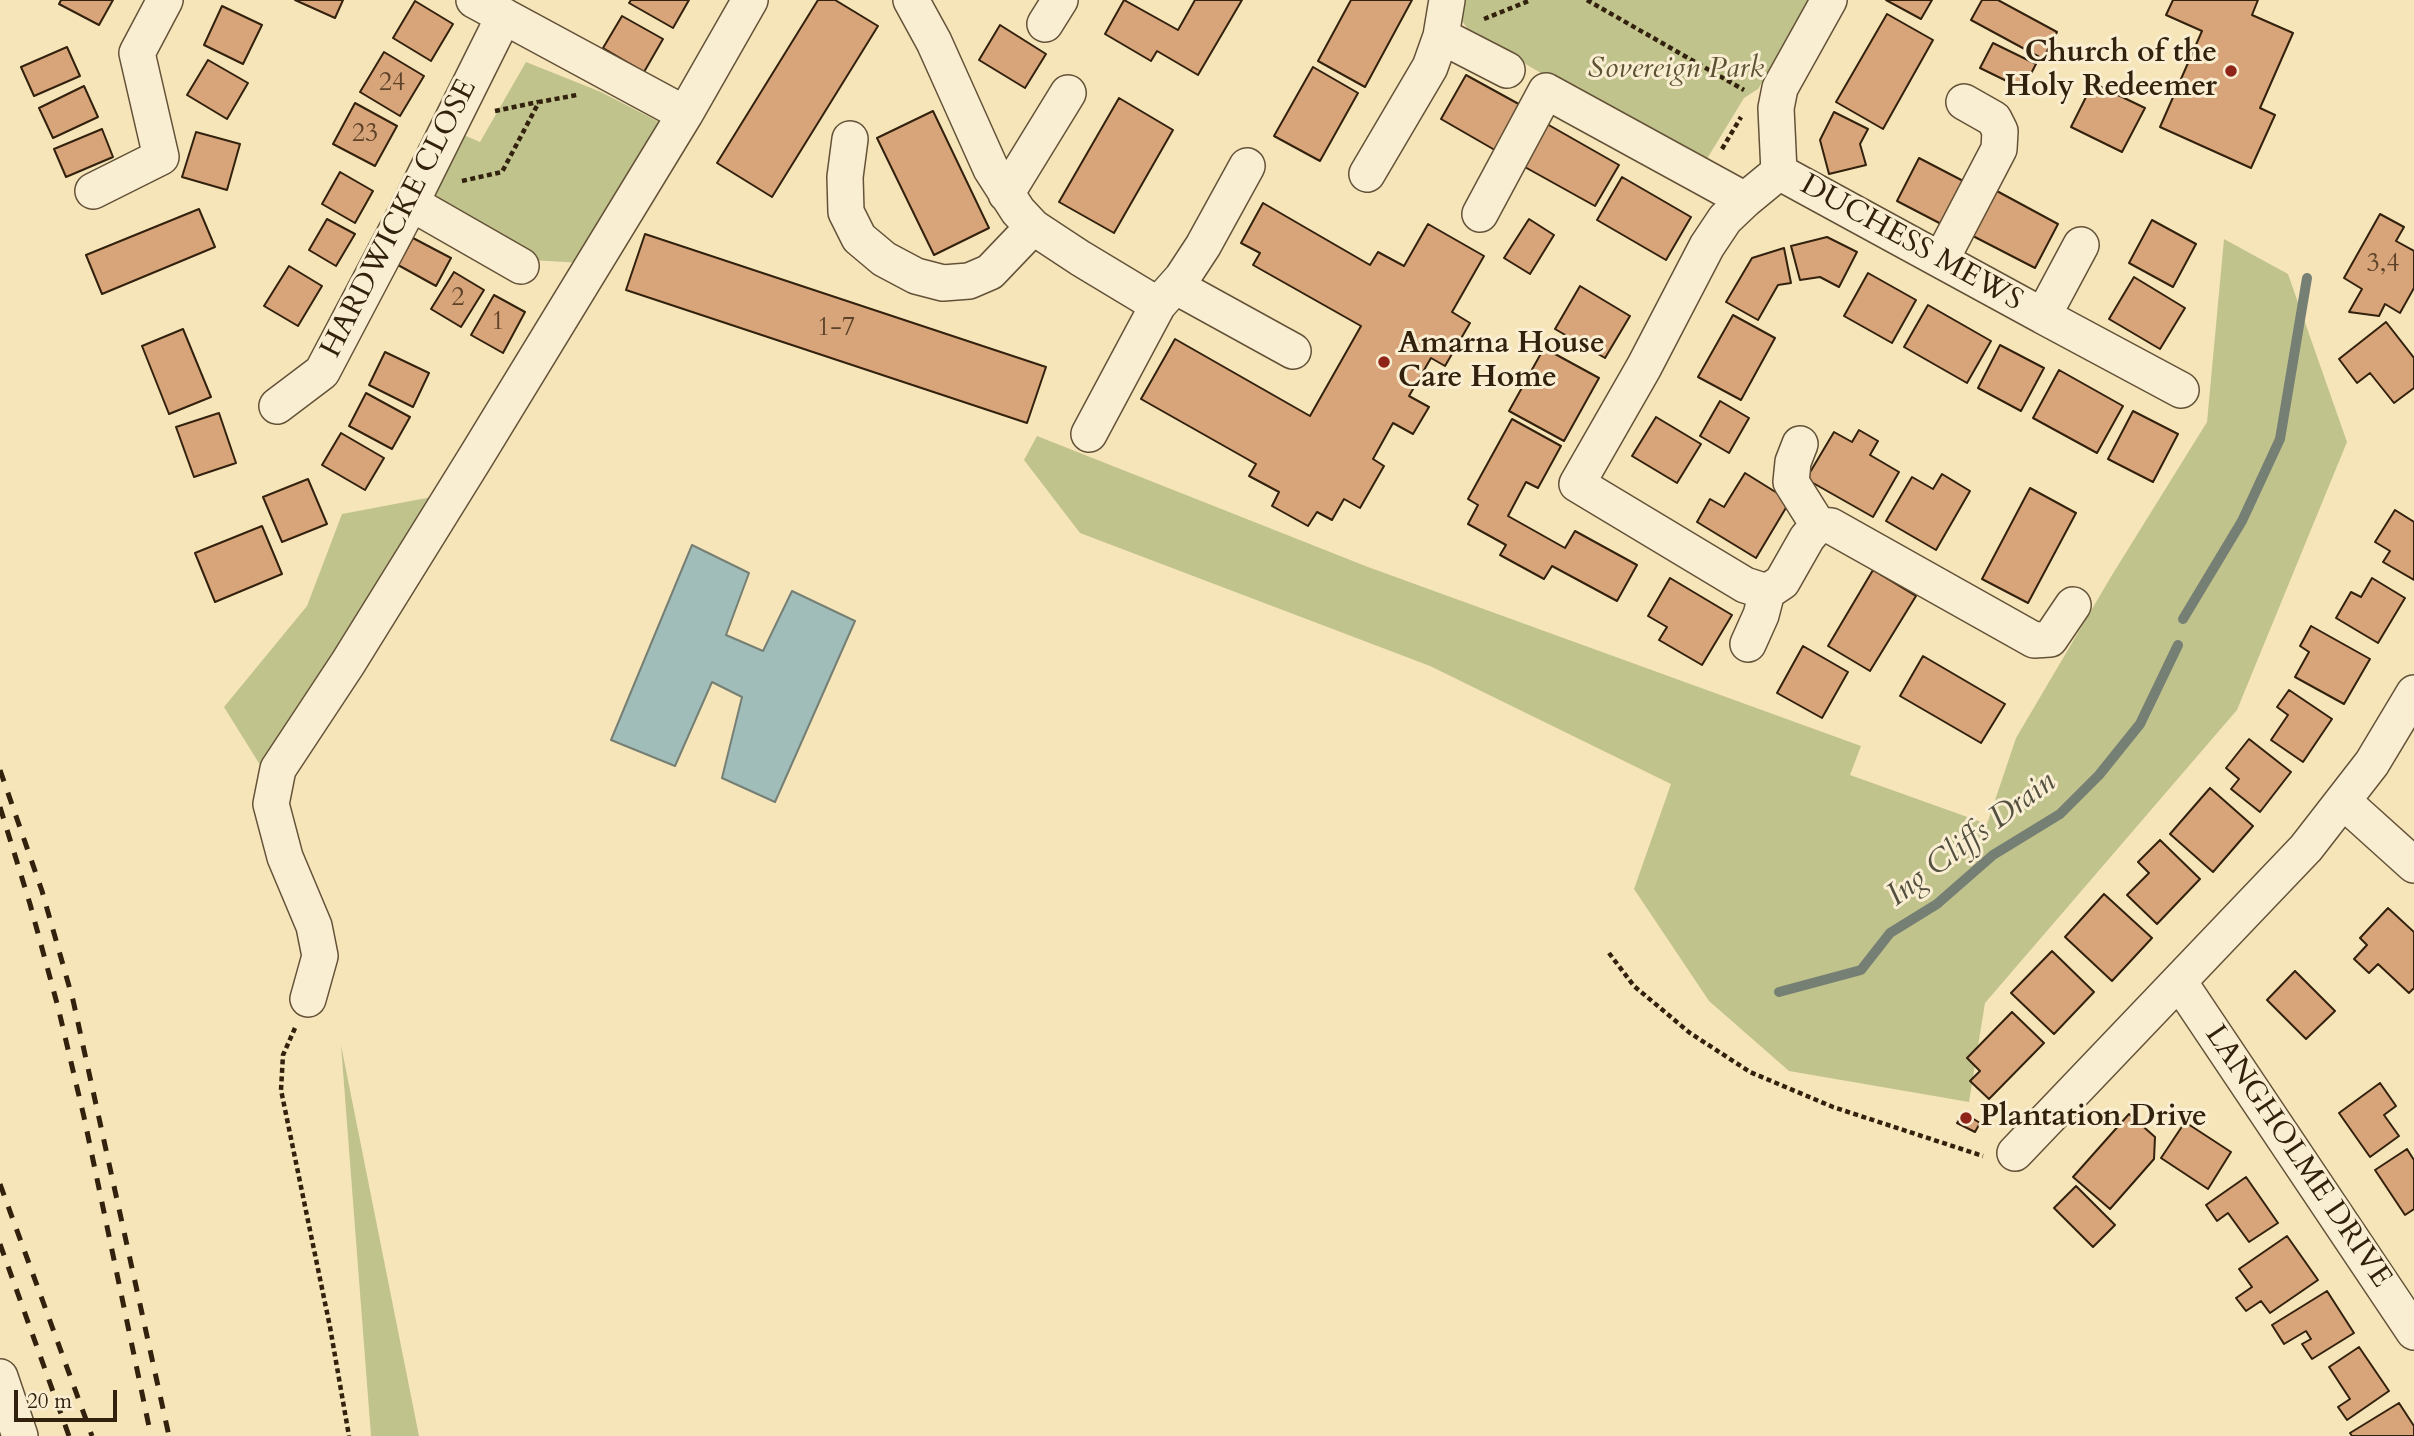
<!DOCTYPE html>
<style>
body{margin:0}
#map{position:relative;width:2414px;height:1436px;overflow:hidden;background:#f7e5ba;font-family:Cardo,serif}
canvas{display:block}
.scale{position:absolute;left:14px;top:1390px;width:103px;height:32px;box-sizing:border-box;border:4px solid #32210d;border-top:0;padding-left:9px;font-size:21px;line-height:24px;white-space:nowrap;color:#32210d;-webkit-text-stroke:5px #faeed2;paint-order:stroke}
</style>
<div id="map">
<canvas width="2414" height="1436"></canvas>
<div class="scale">20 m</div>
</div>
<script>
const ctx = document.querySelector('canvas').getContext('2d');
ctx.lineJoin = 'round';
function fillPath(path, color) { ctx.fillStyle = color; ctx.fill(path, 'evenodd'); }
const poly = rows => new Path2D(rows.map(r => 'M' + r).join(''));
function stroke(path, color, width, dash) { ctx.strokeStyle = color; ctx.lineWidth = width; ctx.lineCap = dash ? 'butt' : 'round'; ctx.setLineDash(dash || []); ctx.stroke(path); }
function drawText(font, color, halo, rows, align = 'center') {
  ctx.font = font + ' Cardo,serif'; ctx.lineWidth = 6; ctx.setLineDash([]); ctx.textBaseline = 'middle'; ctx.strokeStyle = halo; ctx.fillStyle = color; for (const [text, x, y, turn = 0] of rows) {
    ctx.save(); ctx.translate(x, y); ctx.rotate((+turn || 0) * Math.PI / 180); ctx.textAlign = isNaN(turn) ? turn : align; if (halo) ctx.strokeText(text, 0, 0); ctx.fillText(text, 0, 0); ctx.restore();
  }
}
const green = poly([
 [1460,0,1811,0,1758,89,1744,98,1702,167,1469,31,1458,15],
 [526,62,601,92,659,122,582,263,531,260,423,199,457,132,480,142],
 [2224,239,2288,274,2347,442,2237,710,1985,1003,1969,1102,1789,1071,1709,1001,1634,889,1671,784,1430,666,1080,533,1024,460,1037,436,1368,567,1861,746,1850,775,1987,824,2016,738,2112,575,2207,422],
 [437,496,265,773,224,707,307,606,342,514],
 [341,1045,419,1436,371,1436]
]);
const water = poly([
 [692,545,749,573,726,635,763,651,792,591,855,621,775,802,722,778,742,697,712,682,675,766,611,740,692,545]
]);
const stream = poly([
 [2183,619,2242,521,2280,439,2307,278],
 [1779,992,1861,970,1890,933,1937,904,1993,855,2060,814,2099,775,2140,724,2178,645]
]);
const building = poly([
 [61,0,113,0,99,25,59,4,61,0],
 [295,0,343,0,335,18,295,0],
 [631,0,689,0,673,28,629,3,631,0],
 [818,0,835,0,878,26,772,197,717,163,818,0],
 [1124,0,1178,30,1195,0,1242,0,1198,75,1157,51,1151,61,1105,34,1124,0],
 [1351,0,1412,0,1365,87,1318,61,1351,0],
 [1886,0,1932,0,1921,19,1886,0],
 [1982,0,1998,0,2057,32,2043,59,1971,20,1982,0],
 [2173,0,2258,0,2252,15,2293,33,2260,108,2275,115,2251,168,2160,127,2202,31,2166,15,2173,0],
 [415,1,453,24,431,61,393,38,415,1],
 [222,6,262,25,243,64,204,45,222,6],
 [1887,14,1933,40,1883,129,1836,102,1887,14],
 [622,16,663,39,644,72,603,48,622,16],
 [1000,25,1046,54,1025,88,979,60,1000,25],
 [1993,43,2036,64,2023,89,1980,68,1993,43],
 [67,47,80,76,34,96,21,67,67,47],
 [384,52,424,76,400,116,360,92,384,52],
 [208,60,248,83,227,119,187,95,208,60],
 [1313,67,1358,93,1320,161,1274,136,1313,67],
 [1466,75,1526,108,1500,153,1441,119,1466,75],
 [2093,83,2145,108,2122,152,2071,127,2093,83],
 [84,86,98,117,53,138,39,108,84,86],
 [1119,98,1173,130,1114,233,1059,202,1119,98],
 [355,103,397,126,375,166,333,144,355,103],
 [933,111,989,228,934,255,877,138,933,111],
 [1834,112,1868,129,1860,144,1866,165,1829,174,1820,140,1834,112],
 [1547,124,1619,165,1595,206,1523,166,1547,124],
 [102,129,113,157,66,177,54,149,102,129],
 [196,132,240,144,227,190,182,177,196,132],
 [1919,158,1969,184,1947,227,1897,201,1919,158],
 [340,172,373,191,355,223,322,204,340,172],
 [1622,177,1691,217,1666,260,1597,220,1622,177],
 [1995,190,2058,224,2035,268,1971,235,1995,190],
 [1263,203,1370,265,1378,252,1404,266,1428,224,1484,256,1452,312,1470,323,1445,366,1431,358,1409,396,1429,407,1413,434,1393,423,1373,459,1384,466,1360,508,1344,499,1332,520,1317,512,1308,526,1272,506,1279,492,1249,476,1256,464,1141,399,1175,339,1310,416,1361,326,1253,265,1260,253,1241,243,1263,203],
 [199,209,215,247,102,294,86,255,199,209],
 [2380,214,2404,227,2396,241,2414,251,2414,288,2400,313,2385,304,2379,316,2349,312,2362,289,2344,278,2380,214],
 [327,219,355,234,336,266,309,250,327,219],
 [1529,219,1554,235,1530,274,1504,258,1529,219],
 [2152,220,2196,244,2173,287,2129,263,2152,220],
 [645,234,1046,367,1027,423,626,290,645,234],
 [1827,237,1857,252,1839,287,1820,277,1800,280,1791,246,1827,237],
 [413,238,451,258,436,286,398,265,413,238],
 [1784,248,1791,283,1778,285,1758,320,1726,302,1752,258,1784,248],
 [289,266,322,286,298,326,264,306,289,266],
 [454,272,484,290,461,327,431,309,454,272],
 [1868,273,1916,300,1892,343,1844,316,1868,273],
 [2134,277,2185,308,2160,349,2109,319,2134,277],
 [1580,286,1630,316,1605,358,1555,329,1580,286],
 [494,295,525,312,503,353,471,335,494,295],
 [1928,305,1991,341,1967,383,1904,347,1928,305],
 [1733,315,1775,338,1741,400,1698,377,1733,315],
 [2386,322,2414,358,2414,388,2394,403,2370,373,2357,383,2339,359,2386,322],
 [183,329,211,397,169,414,142,346,183,329],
 [2000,345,2044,368,2021,411,1978,388,2000,345],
 [1544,348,1599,378,1564,441,1509,411,1544,348],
 [385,352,429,373,413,407,369,385,385,352],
 [2059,370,2123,406,2097,453,2033,418,2059,370],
 [366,393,410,417,392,449,349,426,366,393],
 [1720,401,1749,418,1729,453,1700,436,1720,401],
 [2133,411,2178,434,2153,482,2108,459,2133,411],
 [219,413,236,463,194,477,176,427,219,413],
 [1656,417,1701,444,1677,483,1632,456,1656,417],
 [1512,419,1561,446,1538,488,1526,482,1508,516,1565,548,1575,531,1637,565,1617,601,1552,566,1544,579,1500,555,1506,545,1468,524,1478,505,1468,499,1512,419],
 [1859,430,1878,441,1870,455,1899,472,1873,517,1806,479,1834,432,1852,442,1859,430],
 [341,433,384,458,365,490,322,465,341,433],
 [1745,473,1790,501,1756,558,1697,522,1710,499,1724,507,1745,473],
 [1942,474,1970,491,1936,550,1886,521,1912,477,1933,489,1942,474],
 [308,479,327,524,282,542,263,497,308,479],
 [2030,488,2076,513,2028,603,1982,579,2030,488],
 [2395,510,2414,522,2414,580,2383,562,2390,551,2375,542,2395,510],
 [262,526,282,574,215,602,195,553,262,526],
 [1873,570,1916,596,1870,671,1828,646,1873,570],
 [1670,578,1732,615,1702,665,1659,640,1667,627,1648,616,1670,578],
 [2372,578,2405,598,2378,643,2336,618,2351,592,2361,597,2372,578],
 [2311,626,2370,659,2344,704,2295,677,2309,652,2300,646,2311,626],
 [1803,646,1848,672,1822,718,1777,693,1803,646],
 [1923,656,2005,704,1981,743,1900,696,1923,656],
 [2289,690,2332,719,2303,762,2271,740,2288,715,2277,707,2289,690],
 [2249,739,2291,772,2260,812,2231,789,2239,779,2226,768,2249,739],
 [2210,788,2253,826,2213,872,2170,834,2210,788],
 [2160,840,2200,879,2157,924,2127,895,2149,873,2138,862,2160,840],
 [2104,894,2152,938,2112,981,2065,937,2104,894],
 [2388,908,2414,932,2414,988,2409,993,2378,964,2369,973,2354,959,2367,945,2360,938,2388,908],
 [2052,951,2094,992,2054,1034,2011,993,2052,951],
 [2295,971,2335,1011,2306,1039,2267,1000,2295,971],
 [2012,1012,2044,1043,1989,1099,1970,1081,1980,1071,1967,1058,2012,1012],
 [2380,1083,2396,1106,2384,1115,2399,1136,2370,1157,2339,1113,2380,1083],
 [1964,1113,1980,1123,1975,1132,1957,1123,1964,1113],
 [2129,1114,2155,1137,2154,1159,2110,1209,2073,1177,2129,1114],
 [2185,1122,2231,1152,2208,1189,2161,1158,2185,1122],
 [2407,1149,2414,1160,2414,1209,2405,1215,2375,1170,2407,1149],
 [2246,1177,2278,1223,2249,1242,2228,1213,2217,1221,2206,1205,2246,1177],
 [2076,1186,2115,1225,2093,1247,2054,1208,2076,1186],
 [2287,1236,2318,1280,2270,1313,2261,1301,2246,1311,2236,1298,2252,1287,2239,1269,2287,1236],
 [2327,1291,2354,1333,2312,1359,2302,1344,2311,1339,2306,1331,2284,1344,2272,1325,2327,1291],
 [2359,1347,2389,1391,2347,1420,2338,1407,2350,1399,2329,1367,2359,1347],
 [2399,1403,2414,1426,2414,1436,2352,1436,2350,1433,2399,1403]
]);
const path = poly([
 [1587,0,1744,90],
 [1484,19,1531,0],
 [495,111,538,102],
 [1722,149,1741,117],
 [462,181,502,172,539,102,577,95],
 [1609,953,1634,986,1690,1033,1750,1072,1833,1107,1983,1156],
 [295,1028,283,1055,281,1090,330,1327,349,1436]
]);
const minor = poly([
 [474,0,685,114],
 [911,0,934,42,991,169,1018,211,1033,227,1080,258,1158,305],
 [1045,24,1060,0],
 [1441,36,1507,70],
 [850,139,845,177,846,212,859,238,884,259,916,276,943,283,969,281,990,272,1033,227],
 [1779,172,1745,200,1725,219,1707,246,1644,367,1577,484,1745,585,1767,592,1782,582,1807,538,1818,525,1831,526,2034,640,2050,639,2073,605],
 [1779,172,2043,316,2081,245],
 [1779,172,1776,108,1780,88,1829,0],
 [1367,174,1430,67,1441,36,1447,0],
 [93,191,161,157,137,53,165,0],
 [1006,194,1068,93],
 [411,203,521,266],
 [1480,214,1546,91,1745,200],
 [1941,260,1999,149,2000,131,1994,119,1964,102],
 [1175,286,1293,351],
 [2043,316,2181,390],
 [277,406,322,372,411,203,504,16],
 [1089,434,1158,305,1182,278,1203,246,1247,166],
 [1800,444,1793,462,1791,482,1818,525],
 [1748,644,1761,615,1767,592],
 [2343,801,2414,865],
 [2180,983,2414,1332],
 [308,999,320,956,314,926,285,857,271,804,278,769,348,663,477,455,685,114,750,0],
 [2015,1153,2306,848,2372,763,2414,693],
 [0,1377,20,1436]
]);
const rail = poly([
 [0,770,42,891,73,1000,169,1436],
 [0,807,30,904,58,1007,84,1117,151,1436],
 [0,1184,92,1436],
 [0,1244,69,1436]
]);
const markers = [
 [2231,71,7,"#8f2418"],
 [1384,362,7,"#8f2418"],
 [1966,1118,7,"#8f2418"]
];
const numberNames = [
 ["24",392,84],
 ["23",365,135],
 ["3,4",2383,265],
 ["2",458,299],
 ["1",498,323],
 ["1-7",836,329]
];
const poiNames = [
 ["Church of the",2217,54,"right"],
 ["Holy Redeemer",2217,88,"right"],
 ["Amarna House",1398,345],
 ["Care Home",1398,379],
 ["Plantation Drive",1980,1118]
];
const parkNames = [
 ["Sovereign Park",1676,70]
];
const streetNames = [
 ["HARDWICKE CLOSE",400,219,-63],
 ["DUCHESS MEWS",1911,244,29],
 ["LANGHOLME DRIVE",2297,1157,56]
];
const waterNames = [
 ["Ing Cliffs Drain",1972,840,-37]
];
fillPath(green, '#c1c38d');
fillPath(water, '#a1bdb9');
stroke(water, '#757f74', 2);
stroke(stream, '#757f74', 10);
fillPath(building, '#d8a479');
stroke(building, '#32210d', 2);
stroke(minor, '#635238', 38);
stroke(path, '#32210d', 4.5, [5, 3.5]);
stroke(minor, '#faeed2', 35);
stroke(rail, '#32210d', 5, [12, 12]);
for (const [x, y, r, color] of markers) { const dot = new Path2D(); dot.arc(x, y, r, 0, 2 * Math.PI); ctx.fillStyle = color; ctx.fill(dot); stroke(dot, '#faeed2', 2.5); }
drawText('26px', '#5c4228', null, numberNames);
drawText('bold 30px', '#32210d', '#faeed2', poiNames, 'left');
drawText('italic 30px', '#5d5233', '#faeed2', parkNames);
drawText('30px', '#32210d', '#faeed2', streetNames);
drawText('italic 32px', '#535041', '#faeed2', waterNames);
</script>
